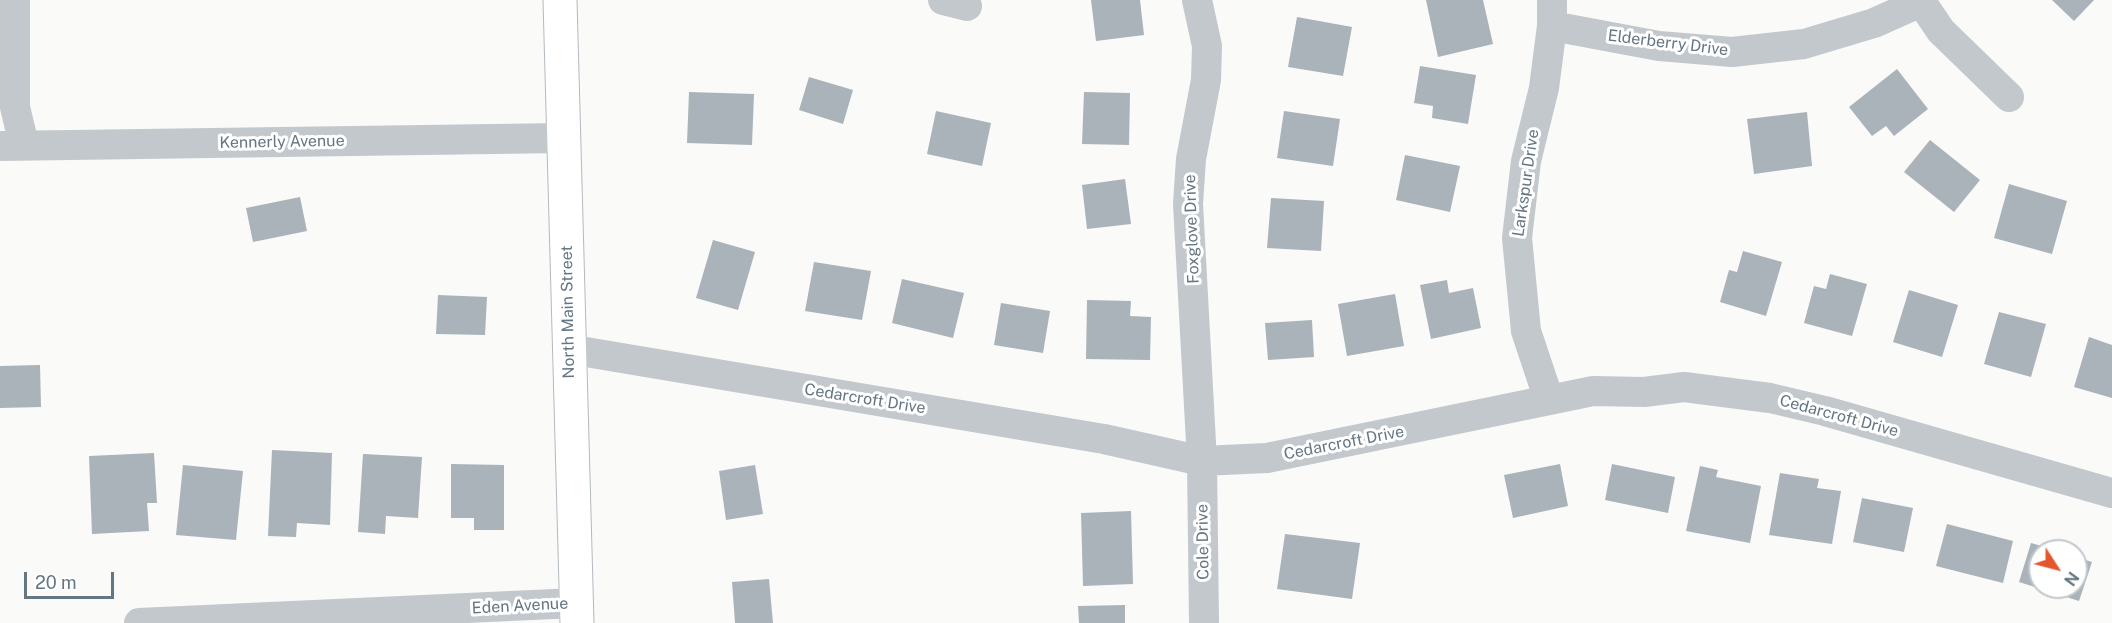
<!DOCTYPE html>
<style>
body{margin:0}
#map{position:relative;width:2112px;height:623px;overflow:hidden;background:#fafaf8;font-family:"Public Sans",sans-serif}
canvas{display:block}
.north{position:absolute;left:2028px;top:539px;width:60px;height:60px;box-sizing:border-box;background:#fff;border:2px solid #c1c8cd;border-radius:50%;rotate:126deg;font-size:16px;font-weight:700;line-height:24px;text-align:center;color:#657683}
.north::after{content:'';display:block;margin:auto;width:21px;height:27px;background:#e4572e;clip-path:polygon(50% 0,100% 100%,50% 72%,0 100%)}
.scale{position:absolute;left:24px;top:572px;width:90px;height:27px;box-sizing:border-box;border:3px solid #657683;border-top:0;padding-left:8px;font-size:18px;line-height:21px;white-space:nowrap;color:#657683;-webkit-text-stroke:4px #fff;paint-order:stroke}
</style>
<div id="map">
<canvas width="2112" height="623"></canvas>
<div class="north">N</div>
<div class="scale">20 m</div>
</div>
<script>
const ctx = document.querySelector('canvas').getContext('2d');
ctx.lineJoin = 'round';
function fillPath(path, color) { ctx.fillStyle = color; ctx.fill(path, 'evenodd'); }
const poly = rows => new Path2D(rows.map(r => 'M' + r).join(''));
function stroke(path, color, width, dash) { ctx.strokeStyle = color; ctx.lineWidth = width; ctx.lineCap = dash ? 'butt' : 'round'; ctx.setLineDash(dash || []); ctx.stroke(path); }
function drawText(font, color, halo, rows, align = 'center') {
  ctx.font = font + ' "Public Sans",sans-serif'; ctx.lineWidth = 6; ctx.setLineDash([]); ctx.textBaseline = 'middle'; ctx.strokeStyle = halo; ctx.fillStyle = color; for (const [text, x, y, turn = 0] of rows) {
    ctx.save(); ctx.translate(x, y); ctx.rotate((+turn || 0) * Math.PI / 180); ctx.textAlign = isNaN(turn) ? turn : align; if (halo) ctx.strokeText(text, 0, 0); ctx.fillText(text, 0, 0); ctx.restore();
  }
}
const building = poly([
 [1091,0,1140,0,1144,35,1096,41],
 [1426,0,1483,0,1493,44,1438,57],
 [2052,0,2094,0,2074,21],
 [1297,17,1352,27,1343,76,1288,67],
 [1420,66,1476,75,1468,124,1432,118,1433,106,1414,103],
 [1897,69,1928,109,1894,136,1886,126,1872,136,1849,107],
 [809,77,853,90,843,124,799,110],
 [689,92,754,94,752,145,687,143],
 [1084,92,1130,93,1129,145,1082,144],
 [936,111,991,123,982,166,927,154],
 [1284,111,1340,119,1333,166,1277,158],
 [1807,112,1812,166,1754,174,1747,119],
 [1930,140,1980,180,1954,212,1904,172],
 [1405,155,1460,166,1450,212,1396,200],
 [1125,179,1131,224,1087,229,1082,185],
 [2009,184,2067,201,2052,254,1994,238],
 [300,197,307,231,253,242,246,208],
 [1271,198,1324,201,1321,251,1267,248],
 [713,240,755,252,738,310,696,298],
 [1743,251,1782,262,1766,316,1720,302,1729,270,1737,272],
 [814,262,871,271,862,320,805,311],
 [1830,274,1867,284,1852,336,1804,323,1814,286,1826,289],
 [902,279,964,293,953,338,892,323],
 [1447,280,1449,293,1473,288,1481,328,1431,339,1420,285],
 [1909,290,1958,305,1942,357,1893,342],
 [1395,294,1404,346,1347,356,1338,304],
 [438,295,487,297,485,335,436,334],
 [1087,300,1131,301,1130,316,1151,317,1150,360,1086,359],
 [1001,303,1050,311,1043,353,994,345],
 [1999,312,2046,324,2031,377,1984,364],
 [1312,320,1314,357,1268,360,1265,323],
 [2089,337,2112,345,2112,398,2074,387],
 [40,365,41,407,0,408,0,366],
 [272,450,332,453,330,525,297,523,296,537,268,536],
 [154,453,157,503,147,503,149,531,92,534,89,456],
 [363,454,422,457,418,518,386,516,385,534,358,532],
 [451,464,504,465,504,530,474,530,474,518,451,518],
 [1560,464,1568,506,1513,518,1504,475],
 [1612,464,1675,477,1668,513,1605,500],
 [183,465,243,471,236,540,176,535],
 [755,465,763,514,726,520,719,471],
 [1700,466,1718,470,1716,477,1761,486,1750,543,1686,531],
 [1780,473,1819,479,1817,488,1841,491,1832,544,1769,535],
 [1862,498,1913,508,1904,552,1853,542],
 [1131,511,1133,584,1083,586,1081,513],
 [1947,524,2013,541,2003,583,1936,566],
 [1285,534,1360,543,1352,599,1277,589],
 [2031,543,2056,550,2040,551,2040,587,2076,587,2076,557,2092,562,2079,601,2019,582],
 [769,579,773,623,735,623,732,582],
 [1125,605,1125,623,1079,623,1078,606]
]);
const street = poly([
 [15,0,15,107,24,145],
 [943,0,967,6],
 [1197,0,1207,46,1206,80,1191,159,1188,204,1202,461,1204,623],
 [1920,0,1941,31,2009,97],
 [1552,26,1659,46,1732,52,1804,44,1874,23,1921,2],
 [0,146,564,138],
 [568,349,1104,439,1202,461,1267,458,1593,391,1644,392,1684,387,1770,398,1825,411,2112,493],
 [1549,400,1526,331,1517,238,1526,161,1544,88,1552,26,1552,0],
 [139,623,576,603]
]);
const secondary = poly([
 [560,0,577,623]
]);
const streetNames = [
 ["Elderberry Drive",1668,43,7],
 ["Kennerly Avenue",282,142,-1],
 ["Larkspur Drive",1526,183,-82],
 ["Foxglove Drive",1192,229,-92],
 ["North Main Street",568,312,-91],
 ["Cedarcroft Drive",865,399,9],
 ["Cedarcroft Drive",1839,416,15],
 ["Cedarcroft Drive",1344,443,-11],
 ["Cole Drive",1203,542,-91],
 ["Eden Avenue",520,606,-3]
];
fillPath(building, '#aab3b9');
stroke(secondary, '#b3babf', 35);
stroke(street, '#c3c8cc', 30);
stroke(secondary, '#fff', 33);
drawText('16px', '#657683', '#fff', streetNames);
</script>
